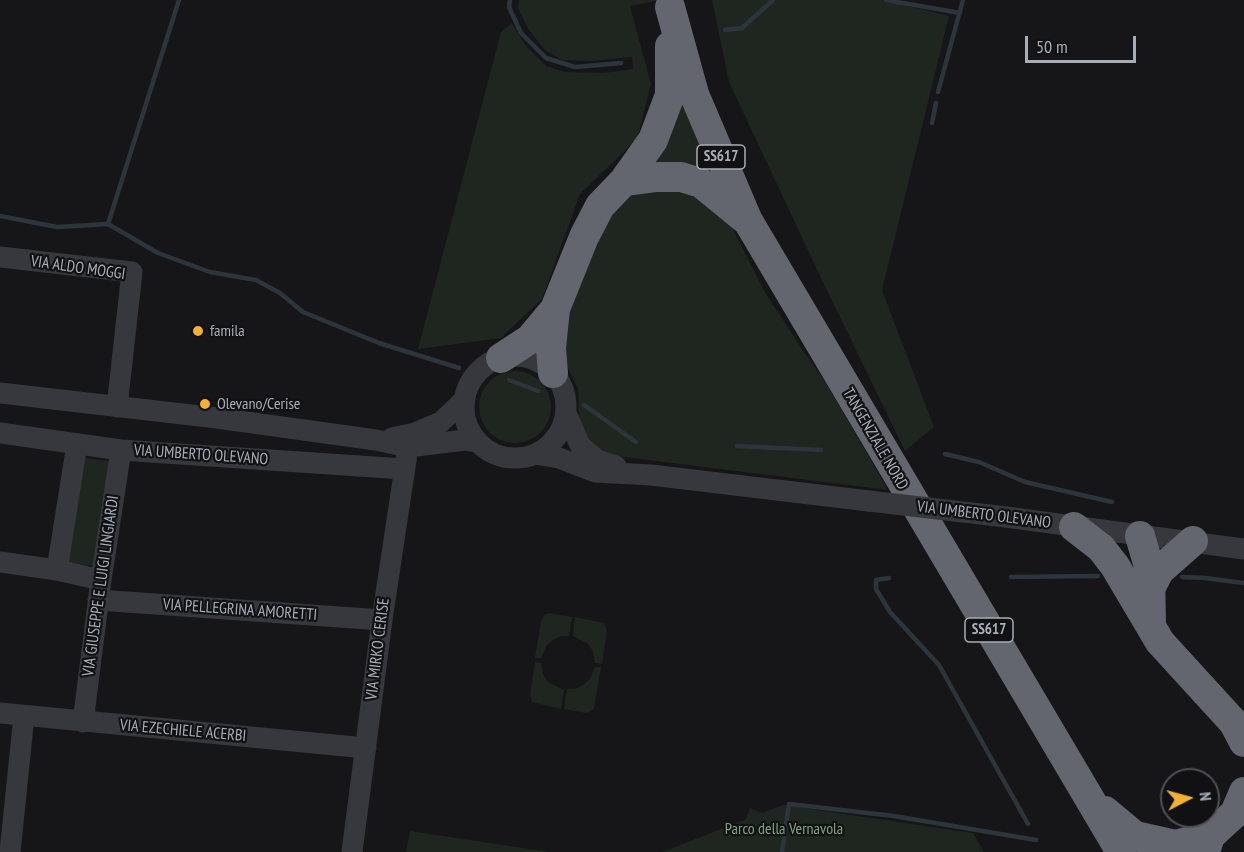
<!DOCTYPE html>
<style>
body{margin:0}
#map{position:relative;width:1244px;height:852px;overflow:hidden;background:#161618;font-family:"PT Sans Narrow",sans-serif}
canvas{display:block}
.north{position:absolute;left:1160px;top:768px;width:60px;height:60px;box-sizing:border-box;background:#111113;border:2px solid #4d4f55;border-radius:50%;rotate:84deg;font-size:16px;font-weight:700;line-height:24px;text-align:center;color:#a8adb8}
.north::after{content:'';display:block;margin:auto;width:21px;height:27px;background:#f2b134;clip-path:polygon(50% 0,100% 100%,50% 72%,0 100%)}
.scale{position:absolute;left:1025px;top:36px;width:111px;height:27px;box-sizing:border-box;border:3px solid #a8adb8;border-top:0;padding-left:8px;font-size:18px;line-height:21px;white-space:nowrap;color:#a8adb8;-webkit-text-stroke:4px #111113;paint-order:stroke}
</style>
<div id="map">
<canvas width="1244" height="852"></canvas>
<div class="north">N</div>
<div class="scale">50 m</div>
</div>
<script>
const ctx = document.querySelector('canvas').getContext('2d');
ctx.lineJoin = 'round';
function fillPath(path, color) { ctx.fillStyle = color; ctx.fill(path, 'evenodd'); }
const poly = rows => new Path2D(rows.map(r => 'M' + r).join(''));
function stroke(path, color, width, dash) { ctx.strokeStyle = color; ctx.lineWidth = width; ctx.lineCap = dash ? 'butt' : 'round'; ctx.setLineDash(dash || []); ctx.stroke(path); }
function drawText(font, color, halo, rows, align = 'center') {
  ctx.font = font + ' "PT Sans Narrow",sans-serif'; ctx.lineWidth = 4.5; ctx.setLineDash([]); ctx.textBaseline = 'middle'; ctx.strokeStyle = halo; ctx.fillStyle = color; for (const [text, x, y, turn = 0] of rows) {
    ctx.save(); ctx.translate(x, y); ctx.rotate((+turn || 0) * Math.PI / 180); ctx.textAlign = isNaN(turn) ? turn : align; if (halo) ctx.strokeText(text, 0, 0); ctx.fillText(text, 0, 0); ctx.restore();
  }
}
const green = poly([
 [519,0,661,0,630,6,651,84,637,139,580,194,542,299,501,338,418,349,501,32,512,23,525,45,546,66,564,72,604,73,633,69,632,57,590,61,562,60,545,50,529,30,518,8],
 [712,0,884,0,949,16,882,290,934,427,905,451,821,278,729,82],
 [682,98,714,173,653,168],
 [679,183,725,214,766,294,804,352,826,383,888,490,608,455,594,449,579,419,578,389,565,361,565,332,572,303,608,220,620,204,636,191],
 '479 407a36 36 0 1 1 72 0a36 36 0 1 1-72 0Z',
 [80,457,114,462,100,565,63,565],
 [549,613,572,617,569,636,561,636,553,640,546,646,541,658,535,658,541,621,545,614],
 [575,617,604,623,607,631,602,664,595,663,593,651,588,644,573,636],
 [535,662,541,663,543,674,548,682,564,690,561,709,532,702,530,695],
 [595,667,601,667,594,709,586,713,564,709,567,689,575,689,583,685,590,679],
 [783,805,973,833,984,852,663,852,746,819,750,808,762,813],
 [410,831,549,852,406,852]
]);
const stream = poly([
 [179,0,108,224,158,253,210,272,256,280,280,293,303,312,379,343,459,368],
 [510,0,509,7,521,33,546,58,575,67,621,63],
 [886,0,960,13],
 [725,30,742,28,773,0],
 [938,92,963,0],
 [932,123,936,103],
 [0,216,57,227,108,224],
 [509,380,538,391],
 [584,405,636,442],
 [737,446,821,450],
 [945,454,979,462,1025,482,1112,502],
 [1011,577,1098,576],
 [1182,577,1205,578,1244,583],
 [889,578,876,580,876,589,890,612,939,665,1028,824],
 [782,852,789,804,894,816,1036,840]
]);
const minor = poly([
 [0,257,132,272,117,407],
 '464 407a51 51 0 1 1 102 0a51 51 0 1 1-102 0Z',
 [0,393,217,418,376,440,408,447,465,440,478,442],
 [566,413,580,445,597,460,616,466],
 [0,433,121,450,404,469],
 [392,438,415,433,441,422,465,399],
 [535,454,559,458,595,472,651,475,869,501],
 [1006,517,1244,549],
 [0,562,57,570,101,580],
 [57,570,77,444],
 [98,600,382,620],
 [0,713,366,748],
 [83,722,101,580,121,450],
 [10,852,24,716],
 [352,852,382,620,408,447]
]);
const highway = poly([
 [670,7,694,94,748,221,1121,852],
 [624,181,655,177,681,177,701,183,745,219],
 [501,358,530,339,555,309,584,237,600,206,624,181,653,140,670,95,670,46],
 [553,373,551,348,555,309],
 [1074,527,1101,548,1115,566,1160,642,1234,723,1244,742],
 [1140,536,1150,570,1151,625],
 [1149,591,1159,571,1193,541],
 [1105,811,1135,836,1175,845,1210,836],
 [1205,852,1210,836,1235,813,1244,792]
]);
const minorBridge = poly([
 [869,501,1006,517]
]);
const markers = [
 [198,331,6,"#f2b134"],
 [205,404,6,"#f2b134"]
];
const shields = [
 [721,157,48],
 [989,630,48]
];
const shieldNames = [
 ["SS617",721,157],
 ["SS617",989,630]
];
const streetNames = [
 ["VIA ALDO MOGGI",78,268,8],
 ["TANGENZIALE NORD",875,439,60],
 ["VIA UMBERTO OLEVANO",201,455,4],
 ["VIA UMBERTO OLEVANO",984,515,7],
 ["VIA GIUSEPPE E LUIGI LINGIARDI",101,586,-82],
 ["VIA PELLEGRINA AMORETTI",240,610,4],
 ["VIA MIRKO CERISE",378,649,-83],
 ["VIA EZECHIELE ACERBI",183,731,5]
];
const poiNames = [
 ["famila",210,331],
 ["Olevano/Cerise",217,404]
];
const parkNames = [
 ["Parco della Vernavola",784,829]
];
fillPath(green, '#1e261f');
stroke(stream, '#2c353c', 4.5);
stroke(minor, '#37383d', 21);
stroke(highway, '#63666e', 30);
stroke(minorBridge, '#37383d', 21);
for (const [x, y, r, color] of markers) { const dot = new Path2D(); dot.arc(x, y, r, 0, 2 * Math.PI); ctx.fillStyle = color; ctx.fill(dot); stroke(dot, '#111113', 2); }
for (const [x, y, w] of shields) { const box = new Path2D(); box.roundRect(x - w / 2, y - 12, w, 24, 4.5); ctx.fillStyle = '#111113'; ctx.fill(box); stroke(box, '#a8adb8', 1.5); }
drawText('bold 15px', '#a8adb8', null, shieldNames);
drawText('16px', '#a8adb8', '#111113', streetNames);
drawText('16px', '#a8adb8', '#111113', poiNames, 'left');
drawText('16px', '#7fa381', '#111113', parkNames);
</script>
